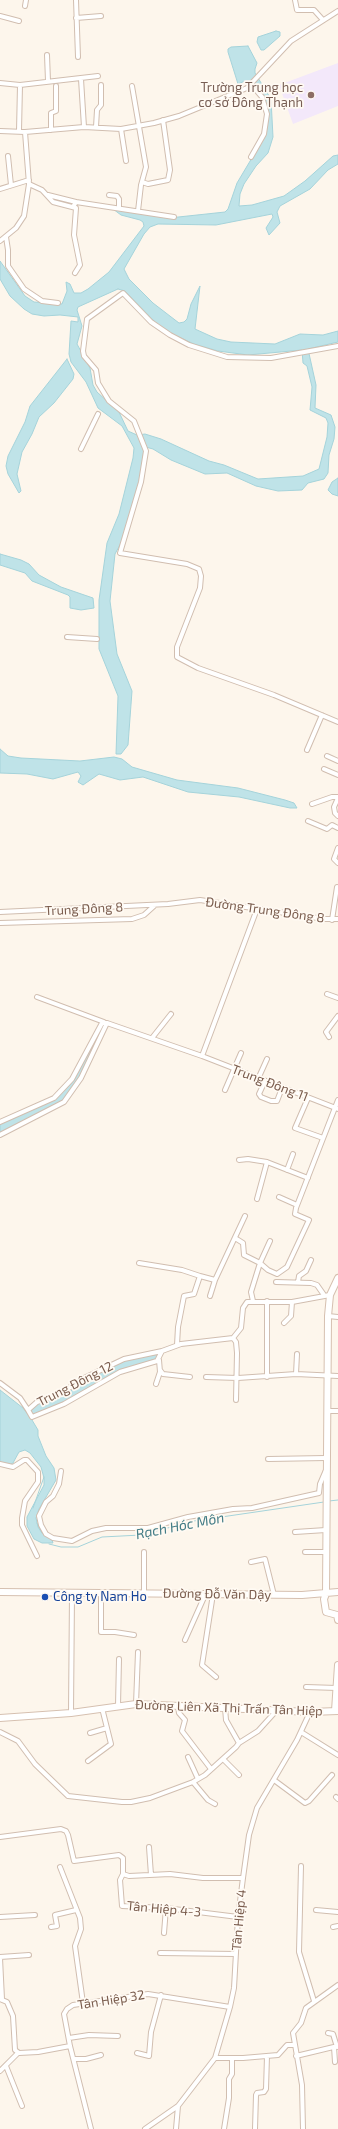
<!DOCTYPE html>
<meta charset="utf-8">
<style>
body{margin:0}
canvas{display:block;background:#fdf6ec}
</style>
<canvas width="338" height="2129"></canvas>
<script>
const ctx = document.querySelector('canvas').getContext('2d');
ctx.lineJoin = 'round';
function fillPath(path, color) { ctx.fillStyle = color; ctx.fill(path, 'evenodd'); }
const poly = rows => new Path2D(rows.map(r => 'M' + r).join(''));
function stroke(path, color, width, dash) { ctx.strokeStyle = color; ctx.lineWidth = width; ctx.lineCap = dash ? 'butt' : 'round'; ctx.setLineDash(dash || []); ctx.stroke(path); }
function drawText(font, color, halo, rows, align = 'center') {
  ctx.font = font + ' "Exo 2",sans-serif'; ctx.lineWidth = 3.5; ctx.setLineDash([]); ctx.textBaseline = 'middle'; ctx.strokeStyle = halo; ctx.fillStyle = color; for (const [text, x, y, turn = 0] of rows) {
    ctx.save(); ctx.translate(x, y); ctx.rotate((+turn || 0) * Math.PI / 180); ctx.textAlign = isNaN(turn) ? turn : align; if (halo) ctx.strokeText(text, 0, 0); ctx.fillText(text, 0, 0); ctx.restore();
  }
}
const education = poly([
 [338,63,338,106,293,124,279,85]
]);
const water = poly([
 [276,31,280,32,280,36,264,50,261,50,257,42,258,37,276,31],
 [248,46,257,63,255,69,255,73,271,99,273,137,268,153,256,166,244,184,240,194,239,206,252,205,284,196,305,181,333,156,338,155,338,164,328,170,310,189,280,206,277,212,280,223,269,235,266,228,273,217,272,214,216,225,158,224,150,227,144,234,124,269,129,279,153,303,179,323,184,322,187,319,191,304,200,286,195,329,217,339,231,342,275,344,300,334,323,335,338,331,338,342,308,349,316,385,315,408,331,415,335,427,334,439,329,455,328,473,324,479,308,483,302,490,278,491,256,486,227,473,205,474,171,460,153,449,142,446,144,450,140,482,121,543,115,554,110,601,117,654,132,691,128,745,121,754,116,754,118,696,99,649,99,600,107,543,119,514,133,458,134,448,122,426,98,408,86,382,71,362,69,354,71,321,78,322,78,317,60,315,44,316,32,314,24,309,10,296,0,279,0,261,25,296,34,302,62,304,67,291,66,282,70,284,74,293,81,293,88,289,109,272,144,226,143,222,140,220,121,215,113,209,169,218,225,212,228,209,237,183,265,136,268,121,264,96,250,83,245,81,238,84,228,52,228,49,231,47,248,46],
 [118,289,125,291,156,323,172,334,194,344,218,351,248,355,302,350,303,363,307,366,312,387,310,410,326,418,328,423,327,437,319,469,303,476,258,479,224,465,209,461,161,439,145,434,137,435,128,431,119,412,97,392,93,385,90,368,77,344,82,326,77,310,78,307,118,289],
 [67,359,74,374,73,379,54,403,39,417,32,434,22,452,17,474,21,491,19,493,8,474,6,466,8,456,25,422,30,406,67,359],
 [338,478,338,496,332,494,328,490,332,482,338,478],
 [0,554,21,560,29,564,39,575,61,587,93,598,94,608,81,610,70,608,70,597,68,595,32,581,25,573,0,565,0,554],
 [0,749,8,756,21,758,80,761,114,757,122,759,132,767,177,780,238,788,285,800,294,803,297,808,290,808,239,797,188,792,143,777,120,780,99,774,83,785,78,782,81,776,78,772,53,779,27,774,0,773,0,749],
 [102,1024,105,1025,81,1078,62,1102,0,1133,0,1124,56,1098,64,1091,73,1080,102,1024],
 [159,1354,158,1358,112,1374,64,1404,32,1415,30,1408,36,1403,68,1393,95,1374,123,1360,159,1354],
 [0,1390,23,1408,32,1420,38,1430,38,1436,46,1456,54,1468,56,1480,39,1509,36,1518,38,1527,42,1533,52,1540,53,1543,42,1543,34,1539,27,1526,27,1517,44,1485,44,1478,41,1467,30,1453,25,1450,19,1452,13,1463,9,1465,0,1462,0,1390]
]);
const stream = poly([
 [329,1501,338,1500],
 [33,1508,44,1477],
 [37,1523,42,1533],
 [49,1544,61,1547,78,1547,102,1537,141,1535,194,1521,324,1502]
]);
const street = poly([
 [76,0,78,57],
 [295,0,297,10,314,10,323,20],
 [25,6,26,0],
 [0,16,19,21],
 [76,18,101,16],
 [47,55,48,81],
 [81,79,84,127],
 [0,83,20,85,19,131],
 [20,85,98,76],
 [132,86,146,167,141,185,138,211],
 [248,88,256,90,262,97,267,114,264,134,251,157],
 [96,127,97,110,101,105,101,85],
 [121,129,126,161],
 [51,130,51,113,56,111,56,86],
 [0,131,25,132,84,127,121,129,154,123,179,116,247,88,291,41,338,11],
 [25,132,29,184],
 [8,156,11,185],
 [142,182,148,184,168,180,170,170,163,120],
 [0,189,29,180],
 [48,195,76,202],
 [109,195,117,196,119,199,119,208],
 [73,207,76,202,174,217],
 [6,237,8,250,8,266,24,289,42,301,58,303],
 [0,241,16,228,24,216,29,184,42,190,53,202,76,208,74,235,80,265,75,273],
 [338,346,271,358,227,357,189,345,170,335,151,322,123,293,87,319,83,351,84,356,96,370,98,383,109,401,134,421,146,451,141,482,120,553,187,564,199,569,201,576,200,588,177,647,177,657,198,668,274,695,338,722],
 [81,449,98,414],
 [67,637,97,639],
 [307,750,322,715],
 [327,756,338,761],
 [324,769,338,775],
 [338,798,334,807,335,813,338,816],
 [312,804,332,797,338,797],
 [308,821,327,829,332,825,338,828],
 [338,848,334,859,338,863],
 [0,912,168,904,200,900,324,919,338,919],
 [332,920,337,887],
 [0,923,132,919,144,915,154,906],
 [327,994,338,998],
 [37,997,104,1022],
 [329,1037,326,1032,338,1016],
 [152,1038,171,1014],
 [202,1056,257,909],
 [258,1079,267,1059],
 [265,1081,259,1094,261,1097,271,1101,277,1101,282,1088],
 [225,1090,241,1053],
 [308,1098,295,1128,323,1138],
 [0,1122,54,1098,72,1079,102,1023,107,1023],
 [0,1135,64,1102,81,1078,107,1023,202,1056,338,1109],
 [239,1160,248,1159,267,1162,308,1178],
 [287,1170,293,1154],
 [279,1197,297,1205],
 [257,1199,267,1162],
 [235,1238,243,1243,244,1255,260,1263,268,1270,277,1274,287,1267,309,1220,295,1214,296,1208,338,1100],
 [139,1263,182,1270,200,1276],
 [276,1282,311,1283,317,1285,324,1295],
 [298,1282,299,1276,306,1271,311,1260],
 [210,1296,215,1280],
 [253,1301,251,1292,260,1263,270,1241],
 [328,1316,338,1317],
 [284,1323,291,1316,292,1302],
 [233,1338,241,1328,243,1308,247,1302,292,1302,330,1295],
 [177,1345,178,1327,184,1296,194,1294,200,1276,215,1280,245,1216],
 [160,1370,163,1374,190,1377],
 [296,1374,297,1354],
 [206,1377,238,1378,296,1374,338,1376],
 [267,1377,267,1301],
 [0,1383,20,1398,28,1410,37,1402,60,1394,82,1379,124,1359,162,1351],
 [156,1384,160,1372,159,1360],
 [28,1410,32,1417,64,1404,120,1372,157,1361,162,1351,181,1344,233,1338,236,1342,237,1353,236,1400],
 [327,1411,338,1411],
 [268,1459,326,1458],
 [0,1464,13,1467,24,1460,27,1460,38,1472,38,1482,25,1501,22,1518,22,1525,37,1556],
 [61,1471,59,1484,53,1496,46,1502,39,1516,41,1525,46,1534,53,1538,72,1541,92,1531,106,1528,148,1528,188,1517,233,1509,252,1508,319,1493,320,1484,326,1470],
 [295,1532,326,1530],
 [305,1552,326,1552],
 [251,1562,265,1559,274,1595],
 [101,1593,101,1632,115,1632,134,1635],
 [144,1593,144,1552],
 [213,1594,202,1665,216,1677],
 [185,1640,206,1593],
 [306,1687,337,1688],
 [136,1704,138,1652],
 [118,1706,119,1659],
 [178,1706,179,1713,185,1720,182,1731,211,1769],
 [71,1713,72,1593],
 [0,1732,18,1741,35,1764,68,1796,122,1802,131,1802,150,1798,193,1782,205,1775,236,1747,239,1743,226,1720,225,1708],
 [301,1732,338,1755],
 [90,1733,107,1728],
 [239,1743,258,1731,277,1710],
 [188,1757,198,1779],
 [223,1759,239,1775],
 [88,1761,111,1744,102,1708],
 [274,1780,305,1803,309,1801,332,1775],
 [193,1782,208,1800,215,1804],
 [336,1797,338,1799],
 [0,1837,61,1829,66,1831,68,1835,74,1861,119,1855,123,1858,123,1874,129,1876,170,1874,203,1878,243,1878],
 [149,1847,151,1875],
 [301,1866,299,1952,314,2001],
 [60,1867,80,1918,81,1929,75,1946,83,2003],
 [123,1874,120,1880,122,1906,166,1908,238,1917],
 [316,1910,338,1912],
 [0,1917,35,1915],
 [51,1927,57,1926,55,1915,76,1910],
 [333,1927,338,1926],
 [164,1933,166,1908],
 [160,1953,236,1954],
 [0,1957,29,1955],
 [0,1958,2,1999],
 [0,1999,7,2002,13,2016,15,2050,19,2053,38,2052,70,2046],
 [328,2033,333,2034,337,2047],
 [69,2038,89,2035,118,2036],
 [334,2047,335,2062],
 [137,2053,149,2056,151,2032,161,1995],
 [296,2056,338,2046],
 [215,2058,243,2058,278,2055,287,2045,294,2045],
 [74,2059,86,2059,101,2055],
 [6,2066,22,2106],
 [0,2071,18,2053],
 [91,2129,70,2046,64,2014,67,2009,73,2005,148,1994,230,2007],
 [145,2129,178,2106],
 [176,2129,178,2106,215,2058,230,2007,234,1988,238,1917,243,1878,249,1835,257,1808,297,1740,310,1712],
 [224,2129,229,2098,229,2079,232,2074,232,2058],
 [255,2129,256,2095,257,2093,264,2092,266,2089,267,2056],
 [303,2129,302,2085,293,2033,301,2023,306,2008,338,1985]
]);
const secondary = poly([
 [338,1278,330,1295,328,1316,326,1594,324,1599,326,1612,337,1615,338,1620],
 [0,1592,302,1595,338,1592],
 [335,1711,338,1665],
 [0,1718,71,1713,136,1704,310,1712,338,1711]
]);
const markers = [
 [311,95,4,"#8d6e63"],
 [45,1597,4,"#1a4fb4"]
];
const educationNames = [
 ["Trường Trung học",303,88],
 ["cơ sở Đông Thạnh",303,103]
];
const streetNames = [
 ["Trung Đông 8",84,909,-3],
 ["Đường Trung Đông 8",265,910,8],
 ["Trung Đông 11",270,1083,21],
 ["Trung Đông 12",75,1384,-27],
 ["Đường Đỗ Văn Dậy",217,1594,1],
 ["Đường Liên Xã Thị Trấn Tân Hiệp",229,1708,2],
 ["Tân Hiệp 4-3",164,1909,5],
 ["Tân Hiệp 4",239,1920,-85],
 ["Tân Hiệp 32",111,2000,-9]
];
const transitNames = [
 ["Công ty Nam Ho",53,1597]
];
const waterNames = [
 ["Rạch Hóc Môn",180,1526,-11]
];
fillPath(education, '#f3e8fa');
fillPath(water, '#bfe3e8');
stroke(water, '#a5d3da', 1);
stroke(stream, '#a5d3da', 1);
stroke(street, '#d1beb0', 6);
stroke(secondary, '#d6c0b0', 8);
stroke(street, '#fff', 4);
stroke(secondary, '#fff', 6);
for (const [x, y, r, color] of markers) { const dot = new Path2D(); dot.arc(x, y, r, 0, 2 * Math.PI); ctx.fillStyle = color; ctx.fill(dot); stroke(dot, '#fffaf3', 1.5); }
drawText('13px', '#785e54', '#fffaf3', educationNames, 'right');
drawText('13px', '#7a5c4d', '#fffaf3', streetNames);
drawText('13px', '#164399', '#fffaf3', transitNames, 'left');
drawText('italic 14px', '#437c86', '#fffaf3', waterNames);
</script>
